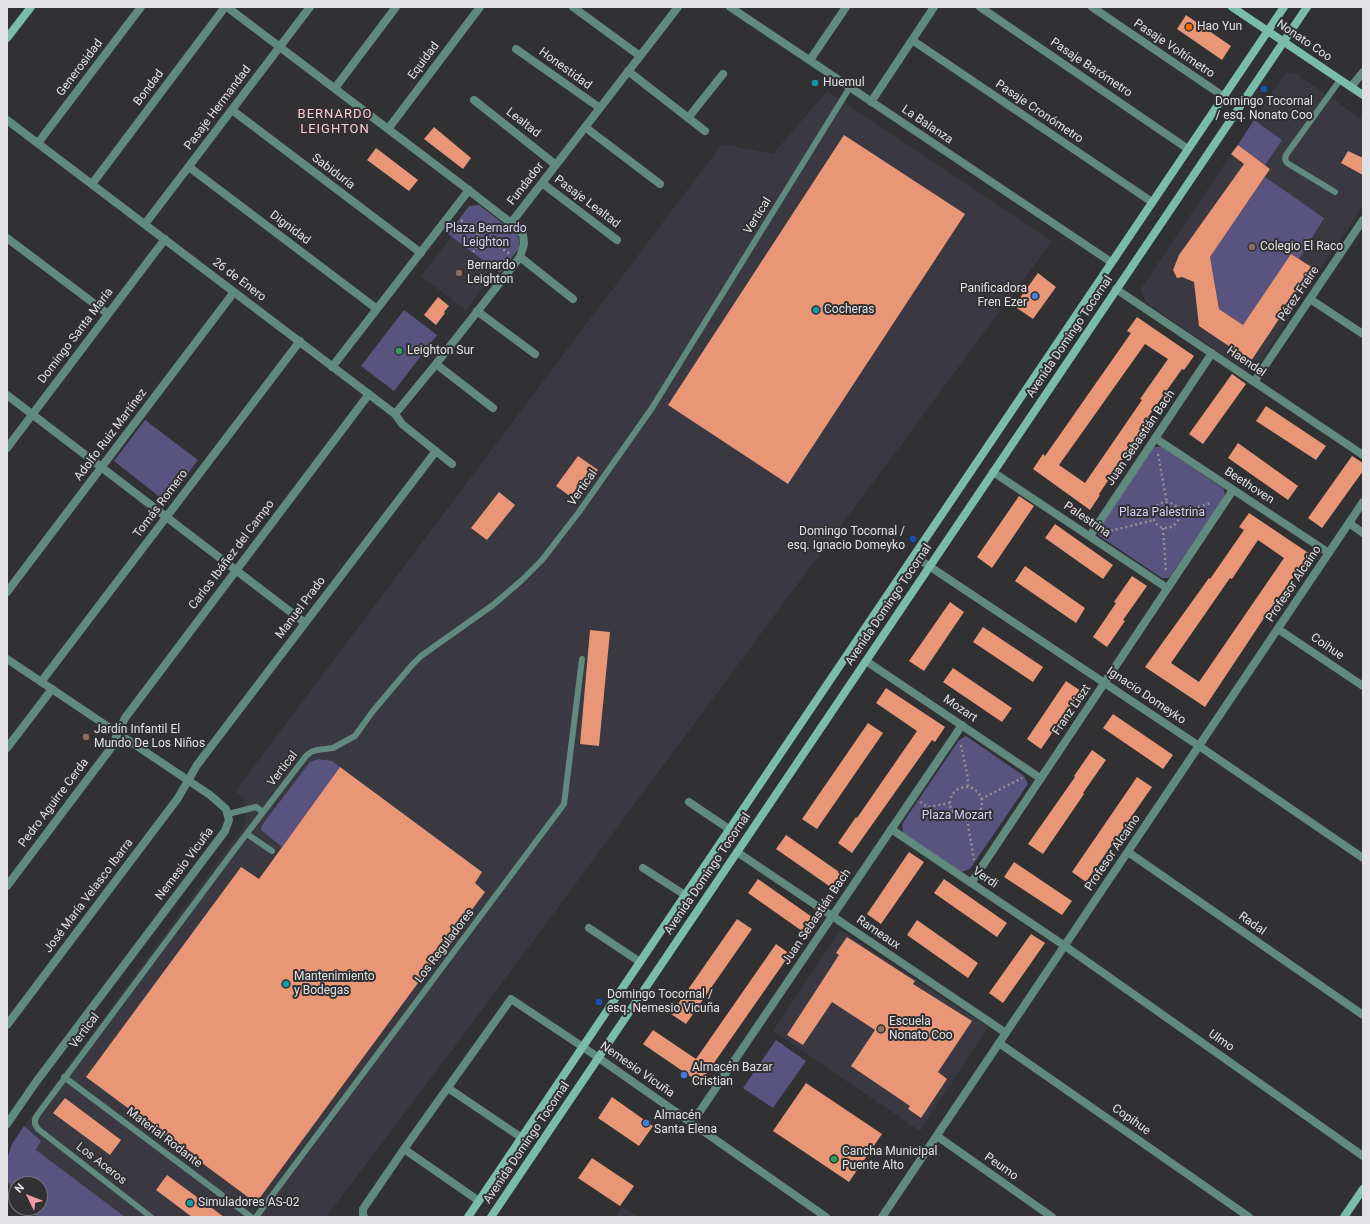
<!DOCTYPE html>
<meta charset="utf-8">
<style>
body{margin:0}
#map{position:relative;width:1370px;height:1224px;overflow:hidden;background:#313134;font-family:Roboto,sans-serif}
canvas{display:block}
.frame{position:absolute;inset:0;border:8px solid #e1e1e3;pointer-events:none}
.north{position:absolute;left:8px;top:1176px;width:40px;height:40px;box-sizing:border-box;background:#313134;border:1px solid #77777a;border-radius:50%;rotate:313deg;font-size:11px;font-weight:700;line-height:16px;text-align:center;color:#e1e1e3}
.north::after{content:'';display:block;margin:auto;width:14px;height:18px;background:#f39aa8;clip-path:polygon(50% 0,100% 100%,50% 72%,0 100%)}
</style>
<div id="map">
<canvas width="1370" height="1224"></canvas>
<div class="frame"></div>
<div class="north">N</div>
</div>
<script>
const ctx = document.querySelector('canvas').getContext('2d');
ctx.lineJoin = 'round';
function fillPath(path, color) { ctx.fillStyle = color; ctx.fill(path, 'evenodd'); }
const poly = rows => new Path2D(rows.map(r => 'M' + r).join(''));
function stroke(path, color, width, dash) { ctx.strokeStyle = color; ctx.lineWidth = width; ctx.lineCap = dash ? 'butt' : 'round'; ctx.setLineDash(dash || []); ctx.stroke(path); }
function drawText(font, color, halo, rows, align = 'center') {
  ctx.font = font + ' Roboto,sans-serif'; ctx.lineWidth = 4; ctx.setLineDash([]); ctx.textBaseline = 'middle'; ctx.strokeStyle = halo; ctx.fillStyle = color; for (const [text, x, y, turn = 0] of rows) {
    ctx.save(); ctx.translate(x, y); ctx.rotate((+turn || 0) * Math.PI / 180); ctx.textAlign = isNaN(turn) ? turn : align; if (halo) ctx.strokeText(text, 0, 0); ctx.fillText(text, 0, 0); ctx.restore();
  }
}
const built = poly([
 [1293,72,1363,120,1363,205,1257,366,1244,369,1145,302,1141,289,1285,74],
 [827,91,1052,241,447,1057,326,1217,38,1217,24,1208,40,1208,40,1184,16,1184,16,1200,7,1179,7,1159,12,1144,20,1132,245,825,244,797,235,791,722,144,773,154],
 [452,236,496,270,466,310,421,276],
 [840,930,988,1027,920,1131,773,1031],
 [622,1207,639,1217,616,1217]
]);
const green = poly([
 [1254,120,1282,140,1265,165,1238,145],
 [1265,177,1324,218,1299,259,1291,254,1243,325,1219,309,1210,257],
 [479,205,518,235,520,247,500,273,448,234,469,206],
 [404,310,437,335,394,391,361,366],
 [145,420,198,460,166,502,114,461],
 [1154,447,1162,447,1224,489,1225,496,1169,578,1162,578,1098,535,1099,529],
 [966,736,1024,776,1028,784,970,869,962,872,903,833,902,824,959,740],
 [318,759,332,761,340,767,282,847,261,830,262,825,310,762],
 [776,1040,806,1061,773,1108,743,1088],
 [24,1126,41,1141,36,1150,125,1217,38,1217,24,1208,40,1208,40,1184,16,1184,16,1200,7,1179,7,1159,12,1144]
]);
const building = poly([
 [1186,15,1231,46,1222,60,1177,29],
 [434,127,471,158,463,169,424,139],
 [844,135,965,214,788,484,668,405],
 [1238,145,1270,169,1210,257,1219,309,1243,325,1291,254,1313,268,1251,361,1199,326,1194,282,1182,277,1177,278,1173,270,1179,255,1244,164,1231,154],
 [376,148,418,180,409,191,367,160],
 [1348,151,1363,158,1363,175,1341,163],
 [1038,273,1056,287,1033,319,1014,306],
 [438,297,449,306,444,312,445,313,436,325,424,315],
 [1137,317,1194,356,1184,370,1182,369,1148,417,1150,418,1099,494,1100,495,1090,510,1033,469,1043,454,1045,456,1131,333,1127,331],
 [1145,344,1168,359,1140,399,1142,400,1085,483,1059,465],
 [1232,374,1246,384,1203,444,1189,434],
 [1266,406,1326,446,1316,460,1256,421],
 [1238,443,1298,486,1288,500,1228,458],
 [578,456,598,470,575,500,556,486],
 [1352,456,1363,463,1363,471,1322,528,1308,518],
 [499,492,515,505,487,540,471,528],
 [1019,496,1034,506,992,568,977,557],
 [1249,513,1310,554,1266,615,1205,707,1145,667,1209,578,1210,579,1244,530,1239,527],
 [1258,540,1284,558,1199,682,1171,663,1230,578,1232,579],
 [1055,524,1113,565,1103,579,1045,538],
 [1025,566,1085,608,1076,623,1015,581],
 [1132,576,1147,586,1123,620,1125,621,1107,647,1093,637,1116,603,1114,602],
 [950,602,964,612,924,671,909,661],
 [983,627,1043,667,1033,682,973,642],
 [590,630,610,632,599,746,580,744],
 [953,668,1012,708,1002,722,943,682],
 [1066,681,1081,691,1041,749,1027,739],
 [886,688,945,727,935,742,932,740,852,853,838,843,856,817,857,818,917,731,876,703],
 [1113,714,1173,755,1163,769,1103,728],
 [868,723,883,733,817,829,802,819],
 [1092,750,1106,760,1083,793,1084,794,1043,854,1028,844,1075,777,1074,776],
 [340,767,482,872,475,883,485,892,256,1203,86,1077,241,867,259,879],
 [1137,777,1152,787,1086,882,1072,872],
 [786,835,842,874,832,888,776,849],
 [909,852,924,862,881,924,867,914],
 [1014,862,1072,901,1062,915,1004,877],
 [758,879,812,917,802,931,748,893],
 [944,879,1007,923,997,937,934,893],
 [737,919,752,929,686,1024,671,1014],
 [917,920,978,963,968,978,907,935],
 [1031,934,1045,943,1003,1003,989,993],
 [847,937,915,981,913,984,972,1021,938,1072,947,1079,921,1118,908,1109,910,1106,851,1066,875,1030,832,1002,803,1045,787,1035,839,955,836,953],
 [776,944,790,954,700,1083,643,1044,653,1030,696,1059],
 [806,1083,882,1134,849,1182,773,1131],
 [612,1097,653,1126,639,1146,598,1118],
 [65,1098,121,1140,110,1155,53,1113],
 [592,1158,634,1186,620,1206,578,1178],
 [167,1175,224,1217,192,1217,156,1190]
]);
const path = poly([
 [461,220,478,233],
 [489,231,495,223],
 [491,241,510,254],
 [473,252,480,243,491,241,489,231,478,233,480,243],
 [1158,454,1167,503],
 '1153 515a13 13 0 1 1 26 0a13 13 0 1 1-26 0Z',
 [1179,513,1211,503],
 [1163,528,1166,571],
 [1106,532,1154,520],
 [961,745,967,773,968,787],
 '950 803a16 16 0 1 1 32 0a16 16 0 1 1-32 0Z',
 [981,799,1022,778],
 [920,802,928,807,950,803],
 [967,819,974,860]
]);
const service = poly([
 [1335,192,1287,163,1285,159,1286,155,1340,80],
 [228,814,256,807,263,812],
 [247,834,272,851],
 [64,1077,251,1217],
 [151,1217,38,1129,35,1124,35,1119,38,1114,235,849,306,756,311,752,317,750,333,748,355,736,373,711,412,665,421,656,493,605,522,580,542,560,579,512,652,408,850,87],
 [256,1217,564,804,582,659]
]);
const minor = poly([
 [227,7,462,185,511,223,523,234,524,244,520,257,436,364,395,414],
 [573,7,640,56],
 [730,7,1111,262],
 [980,7,1188,149],
 [1092,7,1223,96],
 [912,40,1152,202],
 [516,49,600,108],
 [810,60,846,7],
 [628,71,705,131],
 [1351,87,1363,72],
 [335,88,396,7],
 [474,100,556,165],
 [871,102,934,7],
 [232,110,421,253],
 [688,118,723,74],
 [7,120,395,414,402,424,452,464],
 [585,127,660,184],
 [388,129,480,7],
 [38,143,141,7],
 [189,167,377,309],
 [542,183,617,240],
 [92,184,225,7],
 [511,223,678,7],
 [145,224,310,7],
 [7,238,108,314],
 [520,257,573,299],
 [1116,289,1363,455],
 [1310,299,1363,334],
 [477,311,535,354],
 [436,364,493,408],
 [332,367,469,190],
 [1254,382,1363,220],
 [7,395,305,623],
 [1155,438,1329,553],
 [7,448,165,239],
 [993,472,1167,588],
 [1349,523,1363,533],
 [1090,536,1212,353],
 [914,556,1199,746,1363,858],
 [7,592,234,292],
 [1278,629,1363,686],
 [866,661,1040,778],
 [41,682,300,341],
 [7,748,52,689],
 [689,802,729,829],
 [891,829,1065,946,1363,1156],
 [737,852,1006,1033],
 [1128,852,1363,1015],
 [643,868,685,895],
 [971,883,1233,490],
 [7,886,111,748,125,718,369,394],
 [589,928,640,962],
 [7,1025,178,798,197,765,436,451],
 [999,1043,1249,1217],
 [448,1088,522,1138],
 [692,1123,962,725],
 [937,1136,1052,1217],
 [404,1149,479,1201],
 [364,1217,363,1214,363,1209,404,1149,511,999,583,1047],
 [882,1217,1363,502]
]);
const tertiary = poly([
 [7,659,210,795,226,809,229,820,225,831,36,1082,7,1124],
 [583,1047,826,1217]
]);
const secondary = poly([
 [1232,7,1363,95],
 [7,38,31,7],
 [468,1217,1284,7],
 [491,1217,1307,7],
 [1344,1217,1363,1189]
]);
const markers = [
 [1189,27,4,"#e8710a"],
 [815,83,4,"#0f9aa8"],
 [1264,89,4,"#1a4fb4"],
 [1252,247,4,"#8d6e63"],
 [459,273,4,"#8d6e63"],
 [1035,296,4,"#3f7fe0"],
 [816,310,4,"#0f9aa8"],
 [399,351,4,"#2e9e5b"],
 [913,539,4,"#1a4fb4"],
 [86,737,4,"#8d6e63"],
 [286,984,4,"#0f9aa8"],
 [599,1002,4,"#1a4fb4"],
 [881,1029,4,"#8d6e63"],
 [684,1075,4,"#3f7fe0"],
 [646,1123,4,"#3f7fe0"],
 [834,1159,4,"#2e9e5b"],
 [190,1203,4,"#0f9aa8"]
];
const poiNames = [
 ["Hao Yun",1197,27],
 ["Huemul",823,83],
 ["Domingo Tocornal",1264,102,"center"],
 ["/ esq. Nonato Coo",1264,116,"center"],
 ["Colegio El Raco",1260,247],
 ["Bernardo",467,266],
 ["Leighton",467,280],
 ["Panificadora",1027,289,"right"],
 ["Fren Ezer",1027,303,"right"],
 ["Cocheras",824,310],
 ["Leighton Sur",407,351],
 ["Domingo Tocornal /",905,532,"right"],
 ["esq. Ignacio Domeyko",905,546,"right"],
 ["Jardín Infantil El",94,730],
 ["Mundo De Los Niños",94,744],
 ["Mantenimiento",294,977],
 ["y Bodegas",294,991],
 ["Domingo Tocornal /",607,995],
 ["esq. Nemesio Vicuña",607,1009],
 ["Escuela",889,1022],
 ["Nonato Coo",889,1036],
 ["Almacén Bazar",692,1068],
 ["Cristian",692,1082],
 ["Almacén",654,1116],
 ["Santa Elena",654,1130],
 ["Cancha Municipal",842,1152],
 ["Puente Alto",842,1166],
 ["Simuladores AS-02",198,1203]
];
const streetNames = [
 ["Nonato Coo",1304,41,34],
 ["Pasaje Voltímetro",1174,49,34],
 ["Equidad",424,61,-53],
 ["Generosidad",80,68,-53],
 ["Pasaje Barómetro",1091,68,34],
 ["Honestidad",565,69,36],
 ["Bondad",149,88,-53],
 ["Pasaje Hermandad",218,108,-53],
 ["Pasaje Cronómetro",1039,112,34],
 ["Lealtad",523,123,38],
 ["La Balanza",927,125,34],
 ["Sabiduría",333,172,37],
 ["Fundador",526,184,-52],
 ["Pasaje Lealtad",587,202,37],
 ["Vertical",758,216,-58],
 ["Dignidad",290,228,37],
 ["26 de Enero",239,280,37],
 ["Pérez Freire",1299,294,-56],
 ["Domingo Santa María",76,336,-53],
 ["Avenida Domingo Tocornal",1070,337,-56],
 ["Haendel",1246,362,34],
 ["Adolfo Ruiz Martínez",111,435,-53],
 ["Juan Sebastián Bach",1141,438,-56],
 ["Beethoven",1249,486,33],
 ["Vertical",583,488,-55],
 ["Tomás Romero",161,504,-53],
 ["Palestrina",1087,520,34],
 ["Carlos Ibáñez del Campo",232,555,-53],
 ["Profesor Alcaíno",1294,584,-56],
 ["Avenida Domingo Tocornal",889,605,-56],
 ["Manuel Prado",301,608,-53],
 ["Coihue",1327,647,34],
 ["Ignacio Domeyko",1146,696,34],
 ["Mozart",960,709,34],
 ["Franz Liszt",1072,710,-56],
 ["Vertical",283,769,-52],
 ["Pedro Aguirre Cerda",54,803,-53],
 ["Profesor Alcaíno",1113,853,-56],
 ["Nemesio Vicuña",185,864,-53],
 ["Avenida Domingo Tocornal",708,874,-56],
 ["Verdi",985,878,34],
 ["José María Velasco Ibarra",89,896,-53],
 ["Juan Sebastián Bach",817,917,-56],
 ["Radal",1252,924,35],
 ["Rameaux",878,933,34],
 ["Los Reguladores",445,946,-53],
 ["Vertical",85,1031,-53],
 ["Ulmo",1221,1041,35],
 ["Nemesio Vicuña",637,1070,35],
 ["Copihue",1131,1120,35],
 ["Material Rodante",164,1138,37],
 ["Avenida Domingo Tocornal",527,1143,-56],
 ["Los Aceros",101,1164,38],
 ["Peumo",1001,1167,35]
];
const parkNames = [
 ["Plaza Bernardo",486,229],
 ["Leighton",486,243],
 ["Plaza Palestrina",1162,513],
 ["Plaza Mozart",957,816]
];
const neighbourhoodNames = [
 ["BERNARDO",335,115],
 ["LEIGHTON",335,130]
];
fillPath(built, '#3a3942');
fillPath(green, '#59537f');
fillPath(building, '#e99676');
stroke(path, '#919193', 2.5, [2, 3]);
stroke(service, '#618a7e', 6);
stroke(minor, '#618a7e', 8);
stroke(tertiary, '#618a7e', 8);
stroke(secondary, '#78bca9', 8);
for (const [x, y, r, color] of markers) { const dot = new Path2D(); dot.arc(x, y, r, 0, 2 * Math.PI); ctx.fillStyle = color; ctx.fill(dot); stroke(dot, '#313134', 1.5); }
drawText('12px', '#e1e1e3', '#313134', poiNames, 'left');
drawText('12px', '#e1e1e3', '#313134', streetNames);
drawText('12px', '#d4d0f8', '#313134', parkNames);
ctx.letterSpacing = '1px';
drawText('13px', '#fdc9cf', '#313134', neighbourhoodNames);
ctx.letterSpacing = '0px';
</script>
